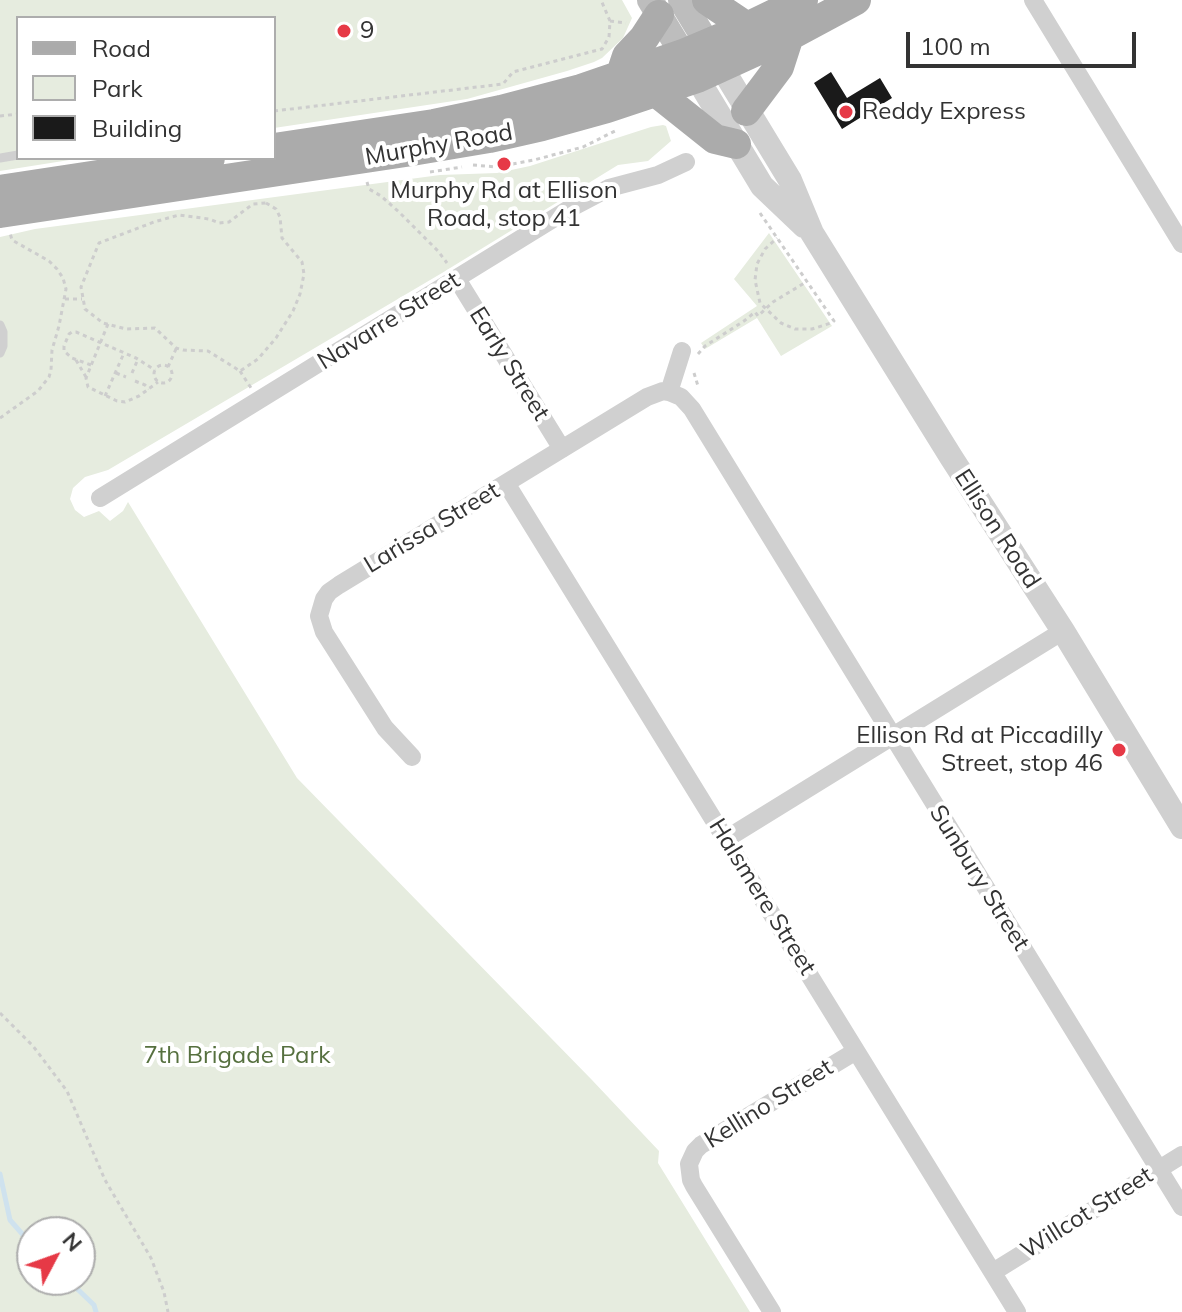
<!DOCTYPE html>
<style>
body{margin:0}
#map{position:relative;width:1182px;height:1312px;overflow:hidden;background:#fff;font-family:Mulish,sans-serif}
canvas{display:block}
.legend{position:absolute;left:16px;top:16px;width:260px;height:144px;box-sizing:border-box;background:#fff;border:2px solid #adadad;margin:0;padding:10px 14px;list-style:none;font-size:24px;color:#333}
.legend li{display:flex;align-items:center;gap:16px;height:40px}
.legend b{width:40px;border:2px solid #adadad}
.north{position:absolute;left:16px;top:1216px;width:80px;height:80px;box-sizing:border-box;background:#fff;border:2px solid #adadad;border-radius:50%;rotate:49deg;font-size:22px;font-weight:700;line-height:32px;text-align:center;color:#333}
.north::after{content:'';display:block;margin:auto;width:28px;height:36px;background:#e63946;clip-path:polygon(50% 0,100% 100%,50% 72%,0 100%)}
.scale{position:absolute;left:906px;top:32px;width:230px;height:36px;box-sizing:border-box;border:4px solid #333;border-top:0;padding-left:10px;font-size:24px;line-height:28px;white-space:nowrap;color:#333;-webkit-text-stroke:6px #fff;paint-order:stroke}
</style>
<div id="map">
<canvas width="1182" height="1312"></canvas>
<ul class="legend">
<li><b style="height:10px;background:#ababab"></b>Road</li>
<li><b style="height:22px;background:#e6ecdf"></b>Park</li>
<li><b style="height:22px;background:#1a1a1a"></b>Building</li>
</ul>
<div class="north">N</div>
<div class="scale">100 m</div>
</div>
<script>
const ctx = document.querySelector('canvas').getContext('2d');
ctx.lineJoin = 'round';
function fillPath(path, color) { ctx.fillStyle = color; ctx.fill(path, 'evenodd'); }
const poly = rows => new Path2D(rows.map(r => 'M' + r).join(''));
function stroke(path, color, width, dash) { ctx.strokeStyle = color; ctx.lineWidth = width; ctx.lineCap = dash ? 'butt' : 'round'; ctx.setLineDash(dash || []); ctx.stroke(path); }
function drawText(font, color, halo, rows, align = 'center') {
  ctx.font = font + ' Mulish,sans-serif'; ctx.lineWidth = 8; ctx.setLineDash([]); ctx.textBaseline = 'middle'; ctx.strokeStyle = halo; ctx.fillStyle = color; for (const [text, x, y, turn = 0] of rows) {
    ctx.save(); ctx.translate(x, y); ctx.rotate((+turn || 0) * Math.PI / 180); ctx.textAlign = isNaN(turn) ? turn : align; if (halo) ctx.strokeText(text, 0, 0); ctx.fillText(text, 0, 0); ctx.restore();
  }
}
const green = poly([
 [0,0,622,0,632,18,623,38,602,58,594,62,567,71,467,99,274,128,274,18,18,18,18,158,82,158,0,171],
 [663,125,666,126,671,141,648,161,618,165,442,273,108,470,85,477,73,488,70,499,75,510,84,517,99,511,110,521,123,511,128,502,297,778,592,1080,659,1151,658,1163,750,1312,0,1312,0,237,35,229,440,175,497,173,530,166,651,127],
 [32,1232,80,1232,80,1280,32,1280],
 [769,233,832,326,781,356,757,318,705,349,701,343,757,306,734,279]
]);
const stream = poly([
 [0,1174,10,1220,32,1245],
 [68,1280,94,1305,96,1312]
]);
const building = poly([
 [831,72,847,98,880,78,892,98,842,129,814,83]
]);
const path = poly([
 [610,21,626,23],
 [274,111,503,84,513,72,602,49,609,37,610,21,601,0],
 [0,116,18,114],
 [473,165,497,167,534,160,583,147,615,131],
 [430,172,462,167],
 [367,182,369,189,381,196,399,212,438,251,447,263],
 [266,203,276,209,280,217,282,238,302,262,304,274,300,294,293,311,276,338,258,359,240,371,208,351,183,350,176,348,155,328,126,329,103,323,85,309,81,287,99,243,154,222,179,215,209,219,219,223,229,222,253,204,266,203],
 [760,213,834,321,831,323,812,329,795,329,781,323,760,303,755,280,757,264,765,249,777,238],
 [65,299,82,299],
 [108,324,86,378,88,387,117,401,125,402,139,396,158,382],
 [698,354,705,346,744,321,755,312,758,316,773,302,806,282],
 [76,360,86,377],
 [91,365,72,358,64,351,64,346,69,334,72,332,76,332,136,358,155,370],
 '154 374a9 9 0 1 1 18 0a9 9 0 1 1-18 0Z',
 [168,367,176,349],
 [240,371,251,388],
 [116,373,126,377],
 [132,373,138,359],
 [694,373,698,386],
 [135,381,145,385,149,389],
 [105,396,124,353],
 [0,418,38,391,49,377,51,370,52,350,59,326,66,289,63,278,57,269,49,261,12,240,10,233],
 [0,1013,33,1046,67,1091,105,1180,151,1258,164,1292,168,1312]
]);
const service = poly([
 [0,158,18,155],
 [0,325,3,332,3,346,0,353]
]);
const minor = poly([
 [1033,0,1182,244],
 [457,279,562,449],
 [669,392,681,397,692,409,1182,1207],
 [506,483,1017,1312],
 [100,498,569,209,609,188,658,175,686,162],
 [412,757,385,728,324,632,319,616,324,599,329,592,339,585,647,397,663,391,669,392,682,351],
 [726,839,1063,631],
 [993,1272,1182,1155],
 [772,1312,694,1186,691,1180,689,1164,695,1151,701,1145,856,1051]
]);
const tertiary = poly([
 [722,68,790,180,812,233,951,457,1063,631,1182,827],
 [697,78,762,186,804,226]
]);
const secondary = poly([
 [650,0,693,71],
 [681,0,718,61]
]);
const primary = poly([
 [707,0,747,27],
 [620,77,627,56,644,38,659,15],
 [656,92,715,139,736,144],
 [746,111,779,67,789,36],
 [274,148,434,124,501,110,581,89,683,54,747,27,803,0],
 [0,190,210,158],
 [0,213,412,151,489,138,542,126,607,108,697,78,789,36,856,0]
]);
const markers = [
 [344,31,8,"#e63946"],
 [846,112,8,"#e63946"],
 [504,164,8,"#e63946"],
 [1119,750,8,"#e63946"]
];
const poiNames = [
 ["9",360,31],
 ["Reddy Express",862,112],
 ["Murphy Rd at Ellison",504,191,"center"],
 ["Road, stop 41",504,219,"center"],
 ["Ellison Rd at Piccadilly",1103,736,"right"],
 ["Street, stop 46",1103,764,"right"]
];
const streetNames = [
 ["Murphy Road",439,145,-10],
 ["Navarre Street",389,321,-32],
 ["Early Street",509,364,58],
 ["Larissa Street",432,528,-31],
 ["Ellison Road",997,529,57],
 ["Sunbury Street",979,878,58],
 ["Halsmere Street",762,897,58],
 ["Kellino Street",769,1104,-32],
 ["Willcot Street",1087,1213,-32]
];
const parkNames = [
 ["7th Brigade Park",237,1056]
];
fillPath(green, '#e6ecdf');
stroke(stream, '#cfe2ee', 5);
fillPath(building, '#1a1a1a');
stroke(path, '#cdcdcd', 3, [4, 4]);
stroke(service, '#d0d0d0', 9);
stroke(minor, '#d0d0d0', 18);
stroke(tertiary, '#d0d0d0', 24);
stroke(secondary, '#bdbdbd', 26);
stroke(primary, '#ababab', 30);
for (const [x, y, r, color] of markers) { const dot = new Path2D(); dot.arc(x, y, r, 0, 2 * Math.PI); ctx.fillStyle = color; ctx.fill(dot); stroke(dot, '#fff', 3); }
drawText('24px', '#333', '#fff', poiNames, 'left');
drawText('24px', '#333', '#fff', streetNames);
drawText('24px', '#56703f', '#fff', parkNames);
</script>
